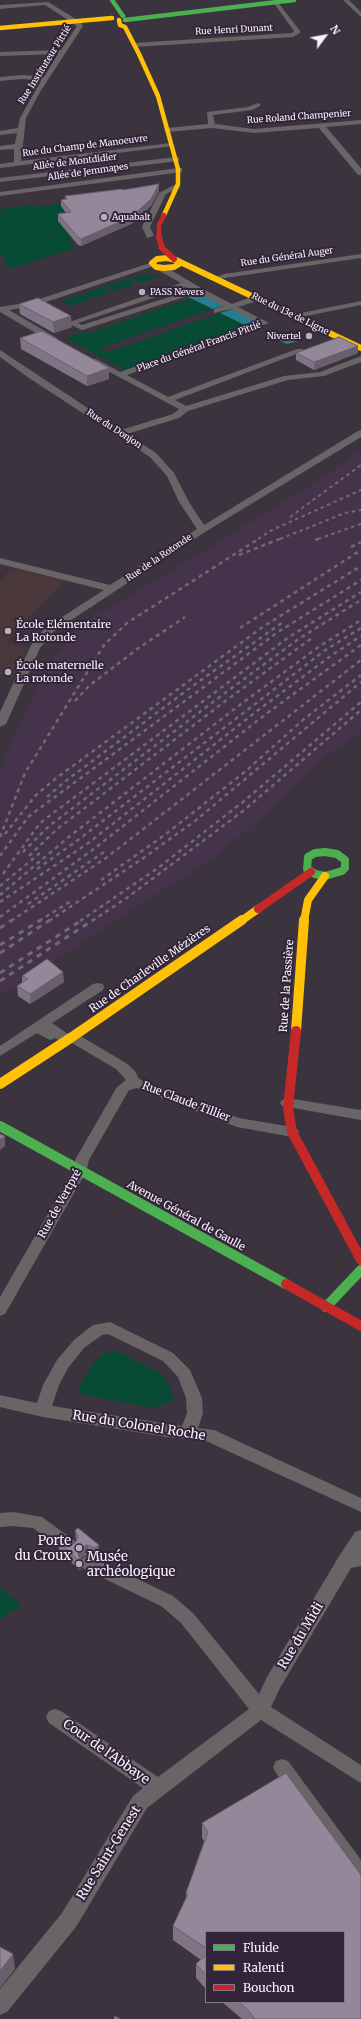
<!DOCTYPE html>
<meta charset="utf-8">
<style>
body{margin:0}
#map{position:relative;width:361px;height:2019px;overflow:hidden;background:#3b343f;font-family:Merriweather,serif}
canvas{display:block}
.legend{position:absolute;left:205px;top:1931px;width:140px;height:72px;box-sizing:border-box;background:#332539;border:1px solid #837788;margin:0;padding:5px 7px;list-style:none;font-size:12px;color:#faf1fe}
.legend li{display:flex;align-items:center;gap:8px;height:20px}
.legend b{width:20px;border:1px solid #837788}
.north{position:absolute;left:305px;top:16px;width:40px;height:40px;-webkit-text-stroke:3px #332539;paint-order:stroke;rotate:58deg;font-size:11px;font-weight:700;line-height:16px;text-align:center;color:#faf1fe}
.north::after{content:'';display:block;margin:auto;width:14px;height:18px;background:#faf1fe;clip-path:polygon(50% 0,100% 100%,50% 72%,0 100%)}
</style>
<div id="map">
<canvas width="361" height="2019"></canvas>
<ul class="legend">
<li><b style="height:5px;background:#4caf50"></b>Fluide</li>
<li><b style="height:5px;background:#ffc107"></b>Ralenti</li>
<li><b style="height:5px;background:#c62828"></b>Bouchon</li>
</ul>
<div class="north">N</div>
</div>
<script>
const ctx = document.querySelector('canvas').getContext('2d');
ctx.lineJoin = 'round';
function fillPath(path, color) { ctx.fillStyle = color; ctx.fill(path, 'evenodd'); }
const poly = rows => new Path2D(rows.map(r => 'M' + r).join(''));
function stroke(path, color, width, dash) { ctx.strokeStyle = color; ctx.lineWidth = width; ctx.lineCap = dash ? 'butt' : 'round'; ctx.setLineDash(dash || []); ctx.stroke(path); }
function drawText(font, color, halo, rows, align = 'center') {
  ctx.font = font + ' Merriweather,serif'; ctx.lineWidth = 4; ctx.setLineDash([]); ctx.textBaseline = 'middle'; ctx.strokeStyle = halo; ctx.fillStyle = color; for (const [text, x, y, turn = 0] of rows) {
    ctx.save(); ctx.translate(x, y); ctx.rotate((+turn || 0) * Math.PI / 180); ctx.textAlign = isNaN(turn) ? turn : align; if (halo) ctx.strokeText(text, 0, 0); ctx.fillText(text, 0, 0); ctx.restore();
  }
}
const built = poly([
 [361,451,361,732,328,755,249,828,214,857,0,996,0,769,46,668,79,627,303,490]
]);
const education = poly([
 [12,568,64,581,6,642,28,648,15,676,2,674,0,676,0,580]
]);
const green = poly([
 [65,203,71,219,59,221,72,238,67,240,72,242,69,244,78,247,9,269,0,252,0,209,31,205,34,207],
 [145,274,146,275,164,275,140,283,130,278],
 [128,279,136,283,133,284,134,285,115,291,105,286],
 [102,287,112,292,91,298,84,293],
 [81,294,91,299,71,306,62,301],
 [191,298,213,309,100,348,109,352,220,313,251,328,129,372,66,338,82,332,86,334],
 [105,1352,119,1352,162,1374,171,1387,173,1399,166,1403,153,1408,81,1394,78,1388,94,1362],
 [0,1588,22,1605,0,1619]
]);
const water = poly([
 [196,291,225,305,213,309,184,295],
 [233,309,262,324,251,328,220,313],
 [281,332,298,341,287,344,270,336]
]);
const street = poly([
 [276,0,300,31,300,33,293,37,134,47,131,45,134,43,292,33,294,31,273,2,276,0],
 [343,0,349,0,361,12,361,17,343,0],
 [48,2,79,21,83,26,40,92,26,118,21,161,171,143,173,144,173,146,0,168,0,164,14,162,14,149,0,150,0,146,15,144,17,133,0,135,0,131,18,128,20,118,41,81,23,79,0,81,0,77,23,75,44,77,58,54,0,56,0,52,61,50,77,26,45,5,0,9,0,5,48,2],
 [258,103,260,104,260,106,252,110,213,115,215,124,254,129,361,120,361,124,326,127,361,168,361,175,358,175,319,128,254,133,212,128,167,132,164,130,167,128,208,124,207,112,248,107,258,103],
 [176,157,179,157,179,161,0,182,0,178,176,157],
 [179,168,182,168,182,172,0,196,0,192,179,168],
 [174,185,181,187,166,194,150,227,154,236,147,238,142,227,159,193,174,185],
 [361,254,361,258,225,278,215,281,211,279,224,274,361,254],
 [150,263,157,265,34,306,9,310,57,338,57,342,51,342,0,312,0,307,30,302,150,263],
 [158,266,164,266,201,288,232,304,254,296,260,296,260,300,238,307,269,323,127,375,168,397,297,349,303,349,304,351,175,400,186,406,284,376,320,372,361,356,361,362,324,376,288,380,188,411,179,418,127,434,156,453,174,473,189,502,204,525,358,431,361,430,361,437,205,532,53,632,40,648,6,724,0,727,0,712,31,645,45,628,104,590,0,564,0,558,110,585,197,529,179,502,167,476,150,457,29,378,0,357,0,350,121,430,173,414,179,409,89,361,90,359,96,359,120,372,258,323,231,309,214,313,214,309,224,306,197,293,82,330,67,323,181,283,158,270,158,266],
 [186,287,191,290,82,325,78,323,186,287],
 [361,301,361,305,296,318,292,316,296,314,361,301],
 [98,983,103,984,104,987,103,990,52,1023,68,1034,77,1034,126,1063,135,1071,139,1079,239,1118,292,1127,297,1129,299,1132,297,1135,292,1137,237,1127,137,1088,129,1090,89,1160,86,1172,5,1314,0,1316,0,1297,72,1172,75,1160,117,1087,126,1080,116,1069,72,1043,63,1043,55,1038,50,1040,37,1033,0,1056,0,1046,93,984,98,983],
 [287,1098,361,1110,361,1120,282,1106,280,1103,282,1100,287,1098],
 [110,1322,173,1353,190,1370,202,1398,203,1413,198,1428,214,1430,361,1498,361,1512,206,1441,167,1437,43,1417,0,1407,0,1395,37,1403,43,1385,57,1360,74,1340,93,1325,110,1322],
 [108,1334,163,1361,178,1377,186,1398,187,1413,182,1426,52,1406,59,1385,68,1368,84,1348,102,1335,108,1334],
 [13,1512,42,1517,75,1541,77,1546,75,1551,69,1553,63,1551,33,1528,13,1526,0,1527,0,1513,13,1512],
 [361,1530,361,1566,351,1568,280,1688,271,1707,361,1765,361,1783,261,1720,147,1808,76,1927,7,2012,0,2015,0,1989,62,1913,133,1796,143,1788,49,1723,46,1717,49,1711,55,1709,61,1711,158,1777,249,1709,181,1623,161,1606,82,1568,80,1563,82,1558,88,1556,94,1558,173,1596,193,1613,259,1694,267,1677,338,1558,355,1532,361,1530],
 [282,1759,288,1761,361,1860,361,1884,354,1881,276,1773,273,1767,276,1761,282,1759]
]);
const fastFar2 = poly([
 [112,0,123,16],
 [125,20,294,0]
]);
const fastFar1 = poly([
 [325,852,337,854,345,860,345,868,342,871,325,876,315,874,307,869,308,857,315,853,325,852]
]);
const fast = poly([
 [0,1126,286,1284],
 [326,1307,361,1270]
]);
const slowFar3 = poly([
 [119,20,120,25,125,27,139,54,158,96,178,169,178,184,164,215],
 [0,28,112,18]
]);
const slowFar2 = poly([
 [167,258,176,260,179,264,174,267,164,268,156,267,152,263,157,259,167,258],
 [176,260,361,348]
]);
const slowFar1 = poly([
 [241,921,258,909],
 [304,921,308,900,325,876]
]);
const slow = poly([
 [296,1031,304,920],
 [0,1084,72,1037,242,920]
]);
const jamFar3 = poly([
 [159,238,159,225,164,215]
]);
const jamFar2 = poly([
 [159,237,162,248,174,259]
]);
const jamFar1 = poly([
 [258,909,311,872]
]);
const jam = poly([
 [296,1031,288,1108,292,1132,361,1260],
 [286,1284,361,1326]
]);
const railFar2 = poly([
 [290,517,361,465],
 [258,539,272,530,361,490],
 [280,539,345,513,361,510],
 [318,539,361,524]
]);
const railFar1 = poly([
 [315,540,321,538],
 [351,547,361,542],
 [239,555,282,538],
 [240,628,361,550],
 [75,701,90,685,140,647,185,617],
 [47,797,63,783,194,685,283,622],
 [5,834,36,795,55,779,264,626,361,566],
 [0,837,25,773,104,645,127,623,260,538],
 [23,852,49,826,221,696,297,640,361,600],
 [0,856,28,817,278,632,361,580],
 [29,856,56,830,228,699,312,638],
 [37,869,78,840,324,651,361,628],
 [3,874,40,823,289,637,361,592],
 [101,880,166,834,247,770,304,719,361,675],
 [0,886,40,853],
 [0,895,70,836,241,704,317,648,361,620],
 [0,902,87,844,257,711,332,655,361,636],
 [28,904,104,852],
 [0,917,95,848,266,714,361,645],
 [11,921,106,858,361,660],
 [39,921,71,901],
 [49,921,142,859,195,821,361,682],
 [80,921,158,868,244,801,361,702],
 [92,921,128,897,243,811,361,710]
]);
const rail = poly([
 [0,928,12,920],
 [0,945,41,920],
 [0,953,50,920],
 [0,973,82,920],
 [0,981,93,920]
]);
const wall = poly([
 [159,184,159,191,151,206,131,224,81,246,78,245,58,221,58,214,66,213,61,206,61,200,65,199,65,196,123,190],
 [19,304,72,327,54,333,20,314],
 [20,338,109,368,109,379,87,386,21,349],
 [358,346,358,353,314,370,296,360,296,353],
 [22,976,64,982,30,1004,18,996,17,986,22,983],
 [75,1530,99,1545,99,1554,96,1557,88,1555,82,1557,80,1559,81,1569,79,1570,59,1550,59,1541,68,1545,75,1543,76,1541],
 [202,1823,361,2019,242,2019,222,2002,344,2002,206,1932,206,1989,196,1978,196,1964,201,1960,173,1940,173,1926,186,1898,186,1893,204,1841,202,1838]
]);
const shadedWall = poly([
 [159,184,159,191,151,206,131,224,81,246,81,239],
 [71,316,72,327,54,333,53,322],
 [358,346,358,353,314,370,314,362],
 [109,368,109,379,87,386,87,376],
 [63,972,64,982,30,1004,30,994],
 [5,1136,5,1146,0,1150,0,1140],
 [88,1545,88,1555,82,1557,80,1560,81,1569,79,1570,78,1553,81,1547],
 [99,1545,99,1554,96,1557,95,1548],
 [13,1954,15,1969,0,1988,0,1971]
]);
const building = poly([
 [159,184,151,199,131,217,81,239,78,237,58,214,71,212,61,200,67,199,65,196,122,189,123,190,159,184],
 [38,298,71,316,53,322,19,304,38,298],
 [42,331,109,368,87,376,20,338,42,331],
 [339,337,358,346,314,362,296,353,339,337],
 [47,959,63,972,30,994,17,986,28,979,22,976,47,959],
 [0,1134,5,1136,0,1140,0,1134],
 [78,1528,99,1545,95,1548,88,1545,81,1547,78,1553,80,1560,79,1561,59,1541,68,1545,75,1543,78,1537,75,1530,78,1528],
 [286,1773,361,1875,361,2019,255,2019,248,2010,239,2002,344,2002,344,1932,206,1932,206,1948,173,1926,188,1894,186,1893,208,1832,202,1823,286,1773],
 [0,1947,13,1954,0,1971,0,1947],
 [206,1955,206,1975,196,1964,206,1955],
 [115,2016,120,2019,114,2019,115,2016]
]);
const markers = [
 [104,217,4,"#b7afbb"],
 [142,292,4,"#b7afbb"],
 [309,336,4,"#b7afbb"],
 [8,631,4,"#b7afbb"],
 [8,672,4,"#b7afbb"],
 [79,1548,4,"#b7afbb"],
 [79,1564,4,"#b7afbb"]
];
const farStreetnames = [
 ["Rue Henri Dunant",234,30,-3],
 ["Rue Instituteur Pittié",45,65,-58],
 ["Rue Roland Champenier",299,117,-4],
 ["Rue du Champ de Manoeuvre",85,146,-7],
 ["Allée de Montdidier",75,162,-7],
 ["Allée de Jemmapes",88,172,-8],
 ["Rue du Général Auger",287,257,-8],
 ["Rue du 13e de Ligne",290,314,26],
 ["Place du Général Francis Pittié",199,347,-20],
 ["Rue du Donjon",114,429,33],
 ["Rue de la Rotonde",159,558,-34]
];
const farPoinames = [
 ["Aquabalt",112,217],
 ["PASS Nevers",150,292],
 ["Nivertel",301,336,"right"]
];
const poiNames = [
 ["École Elémentaire",16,625],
 ["La Rotonde",16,638],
 ["École maternelle",16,666],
 ["La rotonde",16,679]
];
const streetNames = [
 ["Rue de Charleville Mézières",150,969,-35],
 ["Rue de la Passière",287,986,-86],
 ["Rue Claude Tillier",186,1102,21],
 ["Rue de Vertpré",60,1204,-61],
 ["Avenue Général de Gaulle",186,1216,29]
];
const nearStreetnames = [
 ["Rue du Colonel Roche",139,1426,9],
 ["Rue du Midi",301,1636,-59],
 ["Cour de l'Abbaye",106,1752,35],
 ["Rue Saint-Genest",109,1853,-58]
];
const nearPoinames = [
 ["Porte",71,1541],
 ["du Croux",71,1556],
 ["Musée",87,1557,"left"],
 ["archéologique",87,1572,"left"]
];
fillPath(built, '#44334a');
fillPath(education, '#4a3739');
fillPath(green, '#084b34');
fillPath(water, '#267d8e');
fillPath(street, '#696566');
stroke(fastFar2, '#4caf50', 4.5);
stroke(fastFar1, '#4caf50', 8);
stroke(fast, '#4caf50', 10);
stroke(slowFar3, '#ffc107', 4.5);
stroke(slowFar2, '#ffc107', 6);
stroke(slowFar1, '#ffc107', 8);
stroke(slow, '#ffc107', 10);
stroke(jamFar3, '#c62828', 4.5);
stroke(jamFar2, '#c62828', 6);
stroke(jamFar1, '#c62828', 8);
stroke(jam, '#c62828', 10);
stroke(railFar2, '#716b70', 2, [3.5, 3.5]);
stroke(railFar1, '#716b70', 2.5, [4, 4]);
stroke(rail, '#716b70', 3, [5.5, 5.5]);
fillPath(wall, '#7f7484');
fillPath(shadedWall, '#685e6c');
fillPath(building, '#94879a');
stroke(building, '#685e6c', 1);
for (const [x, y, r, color] of markers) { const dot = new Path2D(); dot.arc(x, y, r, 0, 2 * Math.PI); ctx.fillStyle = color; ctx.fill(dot); stroke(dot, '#332539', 1.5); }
drawText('9px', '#faf1fe', '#332539', farStreetnames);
drawText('9px', '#faf1fe', '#332539', farPoinames, 'left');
drawText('11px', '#faf1fe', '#332539', poiNames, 'left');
drawText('11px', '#faf1fe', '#332539', streetNames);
drawText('13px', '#faf1fe', '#332539', nearStreetnames);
drawText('13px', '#faf1fe', '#332539', nearPoinames, 'right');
</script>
